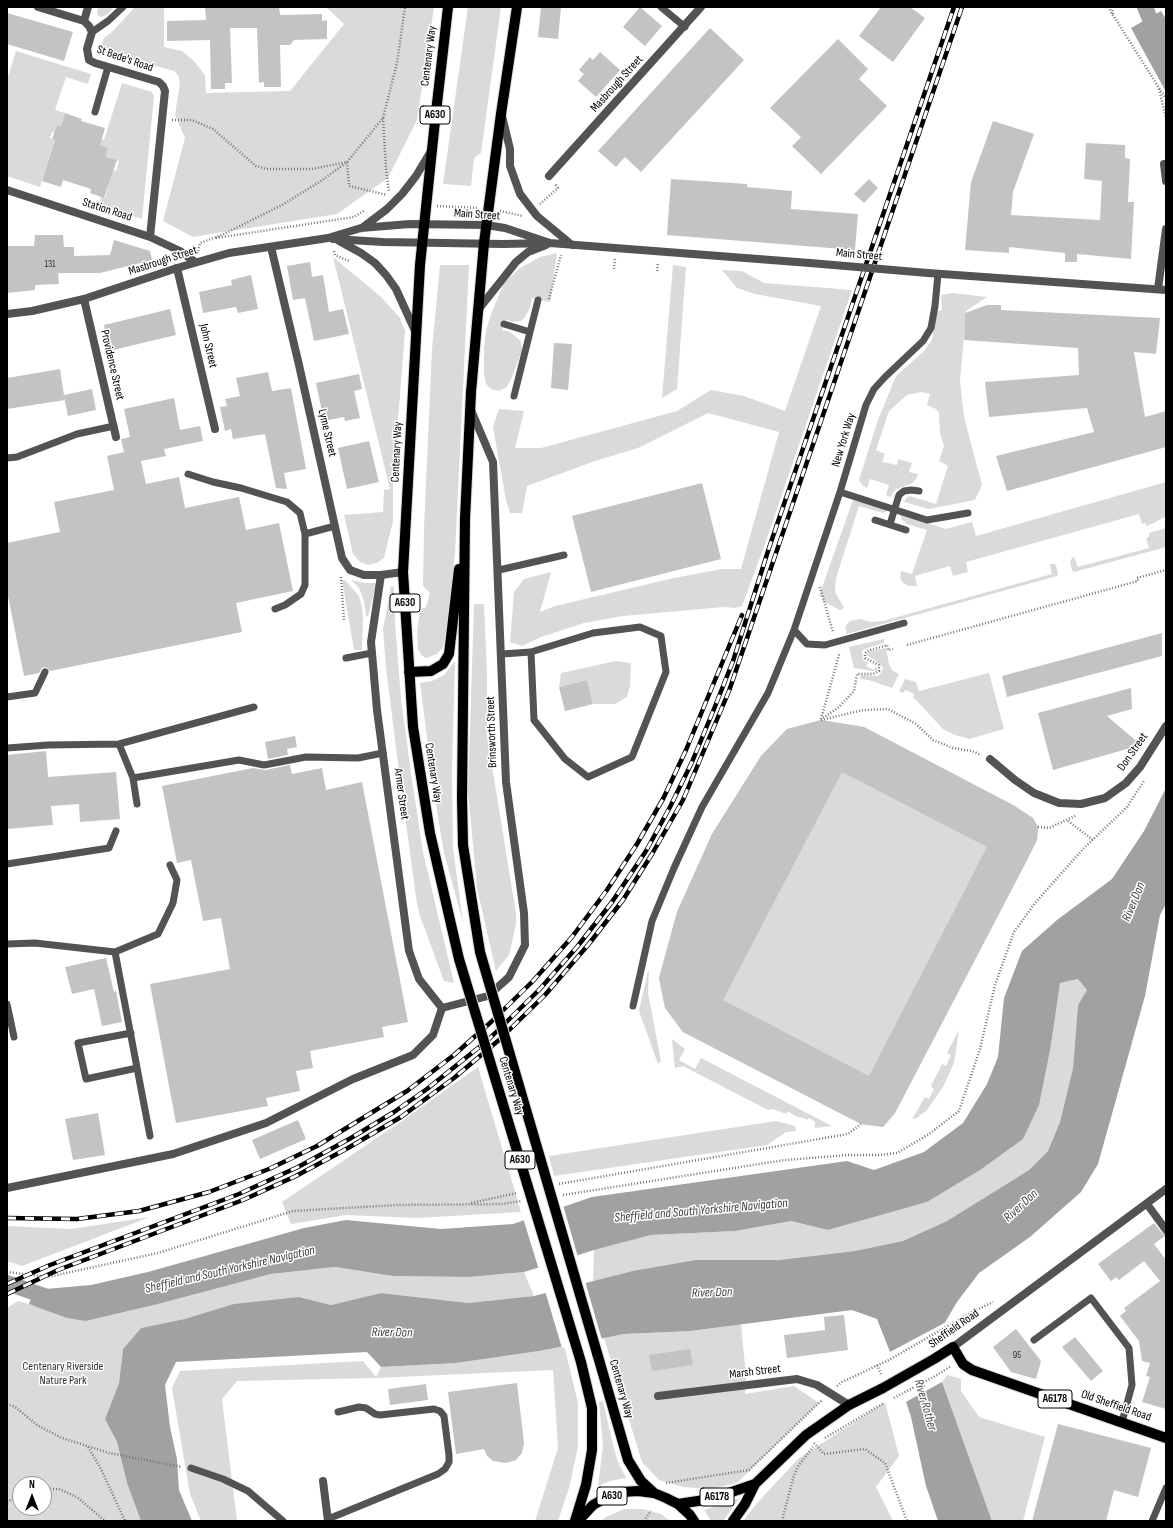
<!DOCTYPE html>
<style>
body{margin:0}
#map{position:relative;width:1173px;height:1528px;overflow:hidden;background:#fff;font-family:"Sofia Sans Condensed",sans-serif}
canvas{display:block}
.frame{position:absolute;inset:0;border:8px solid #000;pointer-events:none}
.north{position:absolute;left:12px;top:1476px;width:40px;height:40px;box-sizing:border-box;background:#fff;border:1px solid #999;border-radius:50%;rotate:0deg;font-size:11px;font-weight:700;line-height:16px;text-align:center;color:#000}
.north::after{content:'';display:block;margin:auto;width:14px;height:18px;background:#000;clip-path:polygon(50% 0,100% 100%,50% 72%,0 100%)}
</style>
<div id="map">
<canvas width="1173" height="1528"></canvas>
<div class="frame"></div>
<div class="north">N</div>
</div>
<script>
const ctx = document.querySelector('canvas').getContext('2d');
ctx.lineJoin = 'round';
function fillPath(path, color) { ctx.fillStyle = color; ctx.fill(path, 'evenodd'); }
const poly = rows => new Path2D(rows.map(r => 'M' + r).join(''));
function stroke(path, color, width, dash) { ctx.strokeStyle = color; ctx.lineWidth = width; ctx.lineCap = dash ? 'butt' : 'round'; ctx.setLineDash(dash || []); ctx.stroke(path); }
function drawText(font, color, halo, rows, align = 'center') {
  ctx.font = font + ' "Sofia Sans Condensed",sans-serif'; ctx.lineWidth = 3; ctx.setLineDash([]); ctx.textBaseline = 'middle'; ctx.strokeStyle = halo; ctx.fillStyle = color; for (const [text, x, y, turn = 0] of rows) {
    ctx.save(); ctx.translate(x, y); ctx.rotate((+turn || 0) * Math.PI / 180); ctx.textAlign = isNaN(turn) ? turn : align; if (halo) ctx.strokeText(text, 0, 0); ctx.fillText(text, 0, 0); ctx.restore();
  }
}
const green = poly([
 [98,7,102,8,114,7,107,15,100,17,97,14],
 [135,7,164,7,164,47,182,51,193,60,205,75,206,93,290,91,344,24,326,7,434,7,417,120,388,178,337,214,193,237,163,221,185,138,175,115,180,83,178,75,174,71,107,53,102,51,101,47,104,38,112,32],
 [468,7,501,7,481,153,474,158,471,186,443,184],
 [16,51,91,74,88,84,66,77,55,110,65,113,61,126,57,125,54,133,52,132,50,138,55,140,40,187,7,176,7,80],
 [122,83,152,92,154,96,142,219,99,205,101,197,105,198,113,170,116,171,119,161,106,157,108,148,100,145,102,139,104,140],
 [557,253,550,302,532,298,530,308,525,317,521,321,514,322,507,320,504,324,502,330,510,332,521,341,522,351,512,377,507,387,499,391,491,389,486,384,484,375,484,348,486,331,491,314,504,283,520,268,540,257],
 [333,257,381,297,400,318,405,331,393,485,393,521,384,558,377,563,368,565,360,562,353,554,344,515,383,512,384,490,390,489],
 [440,265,469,265,455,553,447,626,443,647,437,654,426,658,421,655,418,649,417,632,420,610,426,607,430,593,423,586,424,528,432,349],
 [673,265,686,267,677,389,662,398],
 [722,270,742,271,764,283,852,290,765,544,742,606,735,608,724,607,623,616,584,623,541,637,522,646,510,642,514,592,524,579,551,572,540,612,555,606,674,578,722,569,741,569,779,432,708,413,638,448,595,461,527,486,522,513,510,513,506,500,493,427,499,409,524,411,515,448,541,448,677,411,711,390,744,396,785,411,821,306,755,294,737,288],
 [952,293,987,297,966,311,960,382,964,417,982,485,975,500,929,509,904,502,906,498,910,496,936,504,948,466,939,461,944,446,940,433,939,413,936,409,927,405,930,394,921,392,907,395,889,411,876,450,885,454,882,462,897,465,898,459,912,463,909,472,918,474,916,479,911,484,896,489,890,497,886,495,889,485,870,479,867,488,862,485,859,480,878,420,896,376,923,352,932,340,936,312,942,310,941,295],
 [1166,482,1166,516,1154,523,1146,526,1146,523,1142,524,1139,514,966,562,968,572,953,576,950,566,915,576,917,586,909,586,903,583,900,578,901,571,912,574,927,530,907,524,901,519,901,514,946,529,972,522,976,536],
 [853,500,888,509,886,512,883,513,859,506,836,578,835,592,844,608,840,610,822,601,823,598,819,596],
 [1166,528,1166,547,1074,572,1072,570,1070,562,1072,558,1074,557,1078,567,1149,548,1146,538,1149,537,1149,533],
 [1050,564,1054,564,1056,565,1058,574,1057,576,847,634,845,627,850,621,860,619,871,622,883,621,1052,574],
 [342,580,346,581,353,589,359,596,362,607,363,617,362,650,354,650],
 [351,580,366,583,375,583,376,584,368,617,366,616,364,601,359,588],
 [391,586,394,587,395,623,401,699,412,780,423,852,454,983,444,981,420,916,417,904,400,779,386,668,383,629],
 [474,604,484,604,487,673,487,736,516,913,516,924,509,955,496,971,477,888,468,791],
 [884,639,884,643,864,649,862,651,863,660,868,663,866,666,874,670,875,667,878,669,877,670,874,671,854,668,849,647],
 [886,648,889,664,892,670,899,674,892,688,869,680,860,679,861,675,878,676,881,673,883,668,881,665,867,655,869,651],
 [455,661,452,770,453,848,463,922,444,853,435,799,420,683,432,681,444,675],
 [616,661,631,663,630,686,627,697,615,704,593,704,587,680,559,687,561,673],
 [989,673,1004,729,969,739,955,735,943,729,916,700,913,698,914,694,906,690,903,693,899,691,905,679,916,682,919,691],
 [821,720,864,727,1013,805,1033,818,1038,827,1037,840,1024,866,895,1113,883,1127,861,1124,683,1032,665,1008,659,978,677,912,712,834,761,756,787,729],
 [648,971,649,971,648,993,661,1061,658,1064,639,1011],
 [1078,979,1087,990,1078,1005,1073,1068,1060,1122,1048,1151,1029,1170,947,1221,903,1241,855,1251,593,1281,594,1250,651,1235,735,1231,791,1221,828,1230,927,1202,1051,1045,1060,983],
 [959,1030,954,1063,943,1087,927,1110,917,1118,912,1119,925,1097,929,1099,934,1089,931,1086,942,1064,946,1066,951,1055,947,1053],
 [672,1039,685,1049,679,1060,695,1069,701,1058,832,1126,815,1128,815,1122,809,1118,807,1120,804,1118,797,1117,789,1112,787,1112,787,1114,772,1109,768,1110,683,1066,675,1068],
 [478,1067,521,1212,417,1218,346,1215,291,1224,282,1202,402,1121],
 [776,1121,795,1126,796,1131,786,1132,767,1145,554,1176,549,1156],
 [150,1217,22,1266,7,1261,7,1226,71,1229],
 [335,1267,393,1276,469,1277,524,1272,534,1296,468,1303,381,1293,331,1305,299,1297,141,1328,123,1349,119,1383,105,1419,117,1442,127,1483,141,1521,7,1521,7,1308,18,1301,86,1321,158,1304,271,1274],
 [20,1484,44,1484,44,1508,20,1508],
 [741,1324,746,1376,745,1394,794,1386,819,1403,737,1483,711,1489,683,1487,659,1480,642,1462,604,1338,624,1334,690,1331],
 [564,1345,578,1403,578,1447,569,1488,558,1521,535,1521,558,1448,553,1370,376,1378,237,1381,222,1399,237,1521,201,1521,190,1494,172,1388,180,1371,363,1361,376,1377,381,1367,456,1363,539,1351],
 [947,1375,961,1379,961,1391,979,1417,1045,1437,1023,1521,992,1521,942,1382],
 [603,1401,613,1445,618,1462,626,1478,610,1481,598,1486,603,1446,599,1402],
 [885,1402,899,1456,876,1487,893,1521,743,1521,757,1503,798,1459],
 [740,1498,723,1521,711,1521,704,1510],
 [624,1509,643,1509,661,1514,670,1521,601,1521,606,1517]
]);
const water = poly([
 [1161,11,1166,19,1166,92,1131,28],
 [1166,788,1166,904,1160,915,1145,996,1098,1164,1081,1192,1030,1237,979,1273,957,1302,937,1336,942,1382,992,1521,938,1521,926,1486,911,1417,890,1352,877,1319,852,1310,690,1331,624,1334,539,1351,456,1363,381,1367,367,1352,176,1362,165,1385,170,1427,177,1459,179,1490,192,1521,141,1521,127,1483,117,1442,105,1419,119,1383,123,1349,141,1328,185,1319,234,1304,299,1297,331,1305,381,1293,468,1303,534,1296,633,1271,696,1260,778,1260,855,1251,903,1241,947,1221,1029,1170,1048,1151,1060,1122,1073,1068,1078,1005,1087,990,1078,979,1060,983,1051,1045,1039,1105,1023,1139,980,1170,927,1202,828,1230,791,1221,735,1231,651,1235,594,1250,524,1272,469,1277,393,1276,335,1267,271,1274,158,1304,86,1321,67,1318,29,1304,34,1290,91,1285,148,1272,304,1228,346,1220,441,1229,513,1224,592,1197,847,1161,874,1170,924,1152,963,1123,987,1084,998,1057,1004,998,1022,951,1057,920,1112,879,1144,831]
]);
const pier = poly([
 [563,1205,578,1257,539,1270,523,1218],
 [585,1281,602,1340,562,1348,545,1291],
 [948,1321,939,1337,943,1373,942,1382,904,1403,891,1361,890,1352]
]);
const canal = poly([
 [1145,7,1166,58],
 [7,1283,53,1299]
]);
const building = poly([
 [205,7,279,7,280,15,322,14,322,21,327,20,327,39,294,40,290,45,280,45,281,87,264,87,264,82,259,83,257,28,230,28,232,83,225,83,225,89,211,89,210,40,167,41,167,21,206,20],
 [541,7,561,7,558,39,538,37],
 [640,7,662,26,645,46,623,27],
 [881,7,910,7,925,18,893,62,859,36],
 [7,13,73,32,64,61,7,44],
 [710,28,744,60,641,172,625,157,616,167,598,151],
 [838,39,868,69,859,79,887,106,821,174,792,146,801,137,770,108],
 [600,52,620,70,596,97,578,81,584,74,579,70,590,57,593,60],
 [65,113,82,119,81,121,105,128,100,145,108,148,106,157,117,160,104,198,90,193,91,189,63,180,61,187,42,181,55,140,52,139,57,125,61,126],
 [993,121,1034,134,1013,192,1011,215,1100,220,1102,181,1084,179,1086,143,1125,145,1125,158,1130,159,1128,202,1134,202,1131,259,1077,254,1077,262,1065,262,1065,253,1009,247,1009,253,965,250,971,182],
 [671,179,747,184,747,187,792,191,791,209,858,214,855,250,667,235],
 [869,179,878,188,864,203,854,194],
 [35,235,63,235,64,247,74,247,74,256,110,255,114,240,150,251,152,260,100,273,58,273,59,284,35,285,35,290,7,293,7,246,34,246],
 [310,262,312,277,323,275,329,312,343,309,349,334,314,341,305,298,293,300,287,266],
 [251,275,258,309,238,313,236,307,203,313,199,292,232,285,231,280],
 [987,305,1001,305,1001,310,1160,318,1156,354,1134,352,1145,417,1166,411,1166,447,1007,491,996,456,1094,432,1087,408,989,417,985,382,1079,375,1078,348,964,340,965,313],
 [170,309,176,335,109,351,104,325],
 [554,343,572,344,568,390,551,388],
 [60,369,64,395,92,389,96,410,68,416,64,397,65,400,7,409,7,378],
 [268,372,272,391,291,388,306,469,284,473,287,489,276,488,265,434,233,439,231,429,225,431,220,407,227,406,225,399,240,396,236,378],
 [359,374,362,389,354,391,360,418,345,421,344,417,324,421,316,383],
 [174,398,180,430,200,426,203,441,164,449,166,456,141,461,146,484,179,477,185,508,239,497,246,530,279,523,293,591,236,603,242,632,50,671,47,668,44,667,42,668,39,673,24,676,7,591,7,543,60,532,54,502,114,490,107,456,124,452,121,439,130,437,124,409],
 [369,441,379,482,347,489,338,448],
 [702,483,721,559,591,592,572,516],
 [1162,633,1162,656,1007,697,1002,676],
 [587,680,593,704,565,711,559,687],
 [1131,688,1132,709,1107,716,1141,745,1053,770,1038,713],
 [821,720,864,727,1013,805,1033,818,1038,827,1037,840,1024,866,895,1113,883,1127,861,1124,683,1032,665,1008,659,978,677,912,712,834,761,756,787,729],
 [842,772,987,847,869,1076,723,1000],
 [295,736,297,747,287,749,288,755,268,759,265,742],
 [46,751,48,777,116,772,120,819,80,822,79,804,51,806,53,825,7,829,7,755],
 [290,765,292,774,322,768,326,790,362,782,408,1022,382,1027,384,1037,310,1051,313,1068,296,1071,300,1091,266,1098,268,1106,176,1123,150,984,230,969,221,918,203,921,191,860,177,863,162,786,253,768,265,770],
 [106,958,114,992,116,991,122,1022,102,1026,94,989,72,994,65,967],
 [98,1113,105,1155,73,1160,65,1119],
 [298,1120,306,1139,260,1159,252,1140],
 [1154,1223,1162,1233,1166,1235,1154,1244,1166,1260,1166,1409,1142,1402,1150,1377,1146,1376,1150,1363,1142,1361,1139,1341,1120,1316,1126,1311,1124,1308,1160,1281,1144,1261,1119,1280,1116,1277,1111,1281,1098,1264],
 [844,1315,848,1350,787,1358,784,1335,825,1330,824,1317],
 [1016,1329,1041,1361,1036,1379,1011,1372,993,1347],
 [1075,1337,1103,1371,1091,1381,1062,1347],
 [690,1349,693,1365,652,1371,649,1355],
 [517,1383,524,1443,522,1453,516,1460,506,1463,493,1461,487,1456,484,1449,456,1454,448,1392],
 [426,1384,428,1400,390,1405,388,1389],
 [1058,1424,1151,1448,1138,1497,1114,1490,1106,1521,1032,1521]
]);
const path = poly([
 [1108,7,1166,99],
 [1112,7,1113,15],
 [1159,89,1166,118],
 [383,118,386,169,389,192],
 [172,120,192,120,213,129,256,166,267,169,312,169,347,162,383,118,397,63,405,7],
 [540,204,558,188,555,184],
 [437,206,478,208],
 [500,211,523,216],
 [216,238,354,217,365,210],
 [198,251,200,243,222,235,282,205,321,181,347,162,349,186,387,195],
 [334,251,335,255,349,261],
 [614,269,615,259],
 [657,271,658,262],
 [549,299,561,255],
 [341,577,344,620],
 [820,587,833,632],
 [907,645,1138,581,1137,578,1166,570],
 [823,718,839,707,854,691,857,674,873,674,879,671,879,665,865,658,865,654,867,651,887,645,888,650,893,649],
 [821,719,839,655,838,653],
 [821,720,863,710,888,709,916,724,933,740,953,748,972,751,981,755],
 [1068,821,1093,840],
 [1038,827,1049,828,1077,815],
 [559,1184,848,1134,861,1124],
 [563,1195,785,1160,849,1155,880,1155,897,1153,929,1134,959,1111,980,1049,995,985,1014,932,1035,903,1083,849,1126,808,1144,781],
 [471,1203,517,1193],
 [7,1272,48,1277,158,1253,293,1211,398,1205,503,1204,521,1201],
 [877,1365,882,1376],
 [837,1386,842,1382,889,1360,970,1313,993,1302],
 [894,1398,939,1374,951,1366],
 [7,1404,15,1407,37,1425,62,1438,109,1453,182,1467],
 [825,1438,884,1403],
 [814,1443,824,1454,865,1449,885,1463,907,1521],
 [88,1447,101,1469,125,1521],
 [666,1483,749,1470,822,1400],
 [44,1489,59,1489,77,1497,105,1521],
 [7,1502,20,1495],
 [644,1521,651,1511],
 [782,1521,794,1475,799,1465,813,1447]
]);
const service = poly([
 [661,7,685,27],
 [92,32,108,21,123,7],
 [95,112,108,67],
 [504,324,530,332],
 [514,396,538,300],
 [7,458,17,457,77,434,114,426],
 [188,474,213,482,241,488,287,502,300,513,305,534,305,585,301,594,285,605,275,609],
 [840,492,927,520,968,513],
 [875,520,906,530],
 [890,524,899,495,904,491,911,490,919,491],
 [305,534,335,526],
 [499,570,564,555],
 [794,630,807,644,825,645,904,623],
 [502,654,531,652,593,633,640,627,661,636,666,672,632,757,588,777,565,759,534,720,531,652],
 [346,658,372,653],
 [7,697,35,693,45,672],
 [119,744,133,778,137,804],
 [7,748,48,745,119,744,254,707],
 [133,778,239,760,264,765,306,757,358,758,383,753],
 [7,864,109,848,116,831],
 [7,944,35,943,115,952,158,934,173,903,177,880,170,865],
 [115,952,150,1136],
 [7,1004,14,1037],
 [633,1006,652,921,674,868,702,807,768,693,794,630,840,492,866,405,874,389,885,377,923,341,931,328,935,306,938,274],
 [131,1033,78,1043,86,1079,137,1068],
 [1034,1340,1091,1298,1129,1348,1132,1385,1122,1422],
 [191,1468,223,1479,248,1491,283,1521],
 [328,1519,438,1474,445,1469,449,1462,449,1455,445,1424,444,1416,440,1411,434,1409,380,1415,375,1414,366,1408,359,1407,338,1412],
 [1152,1521,1166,1488]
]);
const minor = poly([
 [38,7,84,21,89,26,92,32,87,49,89,60,95,63,159,82,163,86,165,91,150,237],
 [84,21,88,7],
 [1164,164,1166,181],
 [549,176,701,7],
 [7,190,150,237,180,251,195,262],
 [271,247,299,365,342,558,350,570,364,575,381,575,403,572],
 [177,268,215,429],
 [1158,289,1166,229],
 [84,299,116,437],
 [381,575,371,642,377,710,409,951,419,979,442,1008],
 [990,759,1015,780,1034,793,1059,803,1081,804,1105,798,1126,783,1140,767,1166,726],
 [442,1008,488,996,509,977,525,945,524,913,506,782,493,462,471,410],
 [7,1188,173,1154,266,1123,353,1079,413,1055,433,1035,442,1008],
 [1147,1204,1166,1230],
 [658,1396,797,1379,817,1385,849,1405],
 [323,1481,328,1521]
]);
const tertiary = poly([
 [502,116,510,149,510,166,520,194,537,216,572,245],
 [362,228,387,209,402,194,416,176,431,151],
 [333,239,383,242,503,244,550,243,810,263],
 [339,241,361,253,375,263,386,275,396,289,416,333],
 [928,273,1166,290],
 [478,310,516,262,528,252,546,245],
 [7,314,32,311,84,299,177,268,229,253,328,238,361,228,410,224,486,225,505,228,550,243],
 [953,1347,1166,1189]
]);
const primary = poly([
 [448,7,435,121,420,265,403,572,413,727,430,833,459,959],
 [409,672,431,671,443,664,449,654,459,569],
 [480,952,463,845,462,798,465,519,471,392,484,243,501,114,517,7],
 [597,1353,628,1460,641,1481,654,1493],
 [934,1359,953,1347,963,1364,972,1370,1166,1438],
 [678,1504,711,1499,755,1484],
 [575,1521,586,1485,592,1450,592,1408,581,1362],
 [578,1521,593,1505,607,1497,622,1492,638,1491,654,1493,666,1498,678,1504,690,1515,694,1521],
 [733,1521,745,1504,755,1484,806,1435,849,1405,883,1388]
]);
const rail = poly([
 [7,1218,77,1219,139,1211,209,1192,269,1169,317,1146,407,1091,454,1055,491,1022,533,981,572,937,607,890,637,844,663,799,686,750,742,615],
 [7,1284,50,1265,239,1194,298,1167,351,1138,394,1112,427,1089,488,1040,539,990,577,947,612,902,646,851,670,807,692,762,714,709,733,661,769,548,954,7],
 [7,1294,58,1270,243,1200,296,1176,348,1148,401,1117,454,1078,499,1040,545,995,588,945,623,900,652,854,683,800,729,691,962,7]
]);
const tertiaryBridge = poly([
 [810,263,928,273]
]);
const primaryBridge = poly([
 [480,952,597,1353],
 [459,959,581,1362],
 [883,1388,934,1359]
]);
const numberNames = [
 ["131",50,264],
 ["95",1017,1355]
];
const shields = [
 [435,115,30],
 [405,603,30],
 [520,1160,30],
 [1055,1399,34],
 [612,1496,30],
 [717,1497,34]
];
const shieldNames = [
 ["A630",435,115],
 ["A630",405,603],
 ["A630",520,1160],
 ["A6178",1055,1399],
 ["A630",612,1496],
 ["A6178",717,1497]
];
const streetNames = [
 ["Centenary Way",429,56,-83],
 ["St Bede's Road",125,59,19],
 ["Masbrough Street",617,84,-48],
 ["Station Road",107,210,18],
 ["Main Street",477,215,4],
 ["Main Street",859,255,5],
 ["Masbrough Street",163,261,-18],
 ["John Street",208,346,77],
 ["Providence Street",112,365,77],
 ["Lyme Street",327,433,77],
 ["New York Way",844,440,-73],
 ["Centenary Way",397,452,-87],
 ["Brinsworth Street",492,732,-92],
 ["Don Street",1133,752,-55],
 ["Centenary Way",433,773,81],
 ["Armer Street",401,794,82],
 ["Centenary Way",511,1086,73],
 ["Sheffield Road",954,1329,-35],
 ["Marsh Street",755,1372,-7],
 ["Centenary Way",621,1389,74],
 ["Old Sheffield Road",1116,1406,19]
];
const parkNames = [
 ["Centenary Riverside",63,1367],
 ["Nature Park",63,1381]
];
const waterNames = [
 ["River Don",1134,902,-68],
 ["River Don",1021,1206,-43],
 ["Sheffield and South Yorkshire Navigation",701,1211,-5],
 ["Sheffield and South Yorkshire Navigation",230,1270,-13],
 ["River Don",712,1293,-2],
 ["River Don",392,1333,1],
 ["River Rother",925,1405,74]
];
fillPath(green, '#dadada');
fillPath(water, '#a1a1a1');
fillPath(pier, '#fff');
stroke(canal, '#a1a1a1', 16);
fillPath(building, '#c3c3c3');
stroke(primary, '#dbdbdb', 12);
stroke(path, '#757575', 2.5, [1, 2]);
stroke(service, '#535353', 7);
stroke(minor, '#535353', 8);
stroke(tertiary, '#535353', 8);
stroke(primary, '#000', 10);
stroke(rail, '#000', 4.5);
stroke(rail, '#fff', 3, [9]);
stroke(primaryBridge, '#dbdbdb', 12, []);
stroke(tertiaryBridge, '#535353', 8);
stroke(primaryBridge, '#000', 10);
drawText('10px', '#313131', null, numberNames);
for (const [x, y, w] of shields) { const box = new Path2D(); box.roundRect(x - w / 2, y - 9, w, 18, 3); ctx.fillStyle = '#fff'; ctx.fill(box); stroke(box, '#000', 1); }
drawText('bold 11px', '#000', null, shieldNames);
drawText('12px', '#000', '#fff', streetNames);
drawText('12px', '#313131', '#fff', parkNames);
drawText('italic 13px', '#424242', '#fff', waterNames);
</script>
